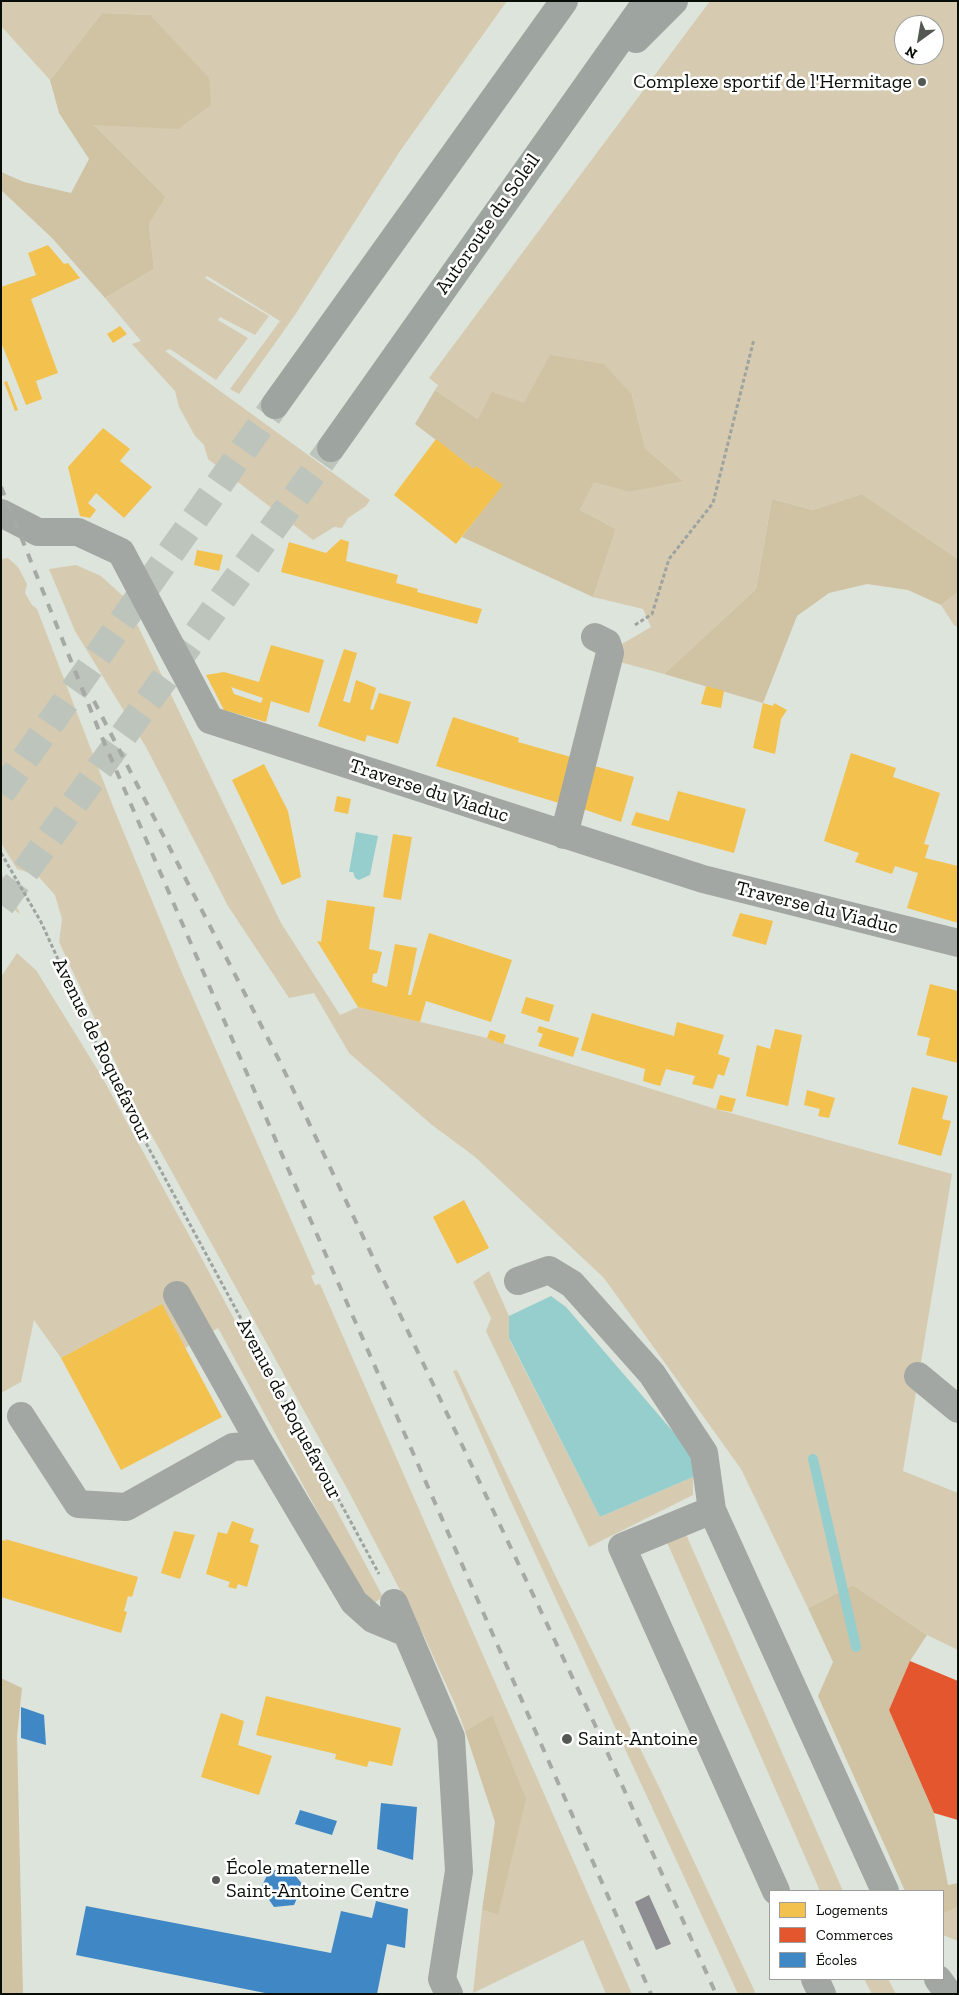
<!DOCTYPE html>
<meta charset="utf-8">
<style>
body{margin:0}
#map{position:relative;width:959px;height:1995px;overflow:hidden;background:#dde4db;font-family:"Zilla Slab",serif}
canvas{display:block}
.frame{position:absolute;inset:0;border:2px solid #090d08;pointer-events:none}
.legend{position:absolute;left:769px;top:1890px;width:175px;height:90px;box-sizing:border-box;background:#fff;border:1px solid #9d9e9c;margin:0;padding:6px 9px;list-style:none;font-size:15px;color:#090d08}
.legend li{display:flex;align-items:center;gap:10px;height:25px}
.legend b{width:25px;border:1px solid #9d9e9c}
.north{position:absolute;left:894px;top:15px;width:50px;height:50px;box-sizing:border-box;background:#fff;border:1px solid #9d9e9c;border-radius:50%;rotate:212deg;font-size:14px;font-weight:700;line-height:20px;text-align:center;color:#090d08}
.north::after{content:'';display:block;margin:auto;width:18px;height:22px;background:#535852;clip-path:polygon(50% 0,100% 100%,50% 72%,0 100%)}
</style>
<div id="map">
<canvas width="959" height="1995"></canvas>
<div class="frame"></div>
<ul class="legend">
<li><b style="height:14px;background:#f2c14e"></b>Logements</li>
<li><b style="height:14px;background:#e4572e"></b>Commerces</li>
<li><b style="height:14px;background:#3f88c5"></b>Écoles</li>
</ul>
<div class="north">N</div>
</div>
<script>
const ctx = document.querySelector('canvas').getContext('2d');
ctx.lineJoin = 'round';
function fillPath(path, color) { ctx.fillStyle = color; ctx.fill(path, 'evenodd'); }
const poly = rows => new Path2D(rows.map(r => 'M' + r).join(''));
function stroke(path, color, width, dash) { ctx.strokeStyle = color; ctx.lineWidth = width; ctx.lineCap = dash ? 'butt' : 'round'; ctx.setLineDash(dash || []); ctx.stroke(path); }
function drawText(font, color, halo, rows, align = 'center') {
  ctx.font = font + ' "Zilla Slab",serif'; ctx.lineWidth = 5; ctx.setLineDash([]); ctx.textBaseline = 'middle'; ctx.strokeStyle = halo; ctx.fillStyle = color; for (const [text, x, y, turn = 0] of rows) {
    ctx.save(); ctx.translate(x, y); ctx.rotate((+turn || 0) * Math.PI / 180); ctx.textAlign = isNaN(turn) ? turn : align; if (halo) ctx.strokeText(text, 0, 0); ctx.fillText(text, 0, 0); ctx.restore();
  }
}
const green = poly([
 [1,1,507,1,400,151,295,315,239,394,230,389,280,321,207,276,205,278,269,316,255,335,220,317,218,320,248,338,216,380,170,349,165,351,370,500,366,506,348,518,342,528,334,527,313,540,208,459,204,445,195,436,179,407,175,391,132,344,141,341,105,298,154,269,149,224,166,197,94,125,150,15,102,13,50,80,1,26],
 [710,1,958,1,958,559,862,494,813,510,772,499,756,589,664,674,616,661,622,644,651,627,643,609,593,597,616,529,580,510,594,481,629,492,682,480,645,448,632,395,524,403,478,419,435,390,438,385,429,378],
 [904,25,934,25,934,55,904,55],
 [8,558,18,567,27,584,25,593,32,605,37,609,114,809,182,973,315,1274,311,1276,315,1285,320,1284,632,1994,606,1994,583,1940,473,1993,482,1910,498,1915,492,1715,465,1731,455,1704,424,1636,350,1494,136,1107,59,942,62,919,55,895,37,875,17,869,1,843,1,559],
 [76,565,101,576,124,597,281,923,340,1015,358,1007,487,1038,716,1109,952,1174,903,1471,958,1493,958,1650,927,1635,853,1585,808,1608,741,1469,604,1278,474,1156,432,1125,349,1053,314,993,289,998,228,906,146,747,75,631,49,569],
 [958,592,958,627,954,625,941,605],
 [1,872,20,914,1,900],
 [17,953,36,970,102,1077,195,1246,383,1597,374,1603,354,1579,218,1328,185,1348,162,1305,61,1358,34,1320,21,1382,1,1393,1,977],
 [489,1271,509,1316,509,1339,600,1517,693,1477,693,1495,589,1547,486,1331,491,1318,473,1282],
 [457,1370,555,1575,661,1791,756,1994,738,1994,508,1495,453,1371],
 [685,1532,843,1891,820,1891,666,1540],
 [958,1907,958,1941,943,1935,943,1914],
 [864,1979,888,1979,896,1994,872,1994]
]);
const forest = poly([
 [102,13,150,15,209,78,211,105,178,129,94,125,166,197,149,224,154,269,105,298,52,238,1,190,1,172,24,182,71,193,89,159,59,113,50,80],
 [550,355,604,364,632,395,645,448,683,481,629,492,594,482,580,510,616,529,593,597,462,537,502,485,476,466,474,469,415,424,435,390,478,419,492,392,524,403],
 [862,494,958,559,958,592,941,605,908,590,867,584,829,593,797,616,763,703,664,674,756,589,772,499,813,510],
 [853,1585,927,1635,910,1661,889,1710,934,1813,948,1885,958,1883,958,1907,943,1914,943,1891,905,1891,818,1696,833,1662,808,1608],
 [1,1678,22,1688,17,1736,23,1994,1,1994],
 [492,1715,526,1799,498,1915,482,1910,495,1822,465,1731]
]);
const water = poly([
 [356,832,378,836,370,875,359,880,355,878,353,872,349,872],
 [551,1296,566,1307,694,1456,693,1477,600,1517,509,1338,509,1316]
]);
const homes = poly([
 [48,245,64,264,68,263,80,278,31,299,58,373,36,381,42,399,26,405,1,342,1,287,36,275,28,253],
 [120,326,127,334,113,343,107,334],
 [7,381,18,410,15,411,4,382],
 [103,428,130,449,120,461,152,487,124,518,96,493,88,503,96,510,90,518,80,516,68,467],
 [436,439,474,469,476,466,503,485,456,544,394,495],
 [341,539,349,542,346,561,398,575,396,583,418,589,417,592,482,609,477,624,281,572,289,542,326,553],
 [197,550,223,555,219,571,194,565],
 [271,645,324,660,309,713,271,701,266,722,224,710,206,675,224,672,259,682],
 [231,687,263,698,261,703,234,694],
 [344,649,357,653,343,701,350,703,356,680,376,688,370,709,373,710,379,693,411,702,398,744,367,735,365,742,318,726],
 [706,686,724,691,721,708,701,704],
 [763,703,773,706,774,703,787,710,781,719,775,754,753,748],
 [453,717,519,738,518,742,571,757,559,803,436,766],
 [851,753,896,768,893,777,940,793,924,844,929,845,925,858,958,866,958,923,907,908,918,873,895,866,892,874,855,862,859,853,824,841],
 [264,764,288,811,301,877,282,885,232,780],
 [591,765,634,777,621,822,580,808],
 [678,791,746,809,734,853,631,825,636,812,669,821],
 [337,796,351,799,348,814,334,811],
 [393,834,412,837,401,900,383,897],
 [327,900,375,907,369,949,382,952,377,973,373,974,372,982,387,987,395,944,417,948,408,995,411,995,429,933,512,960,491,1022,426,1001,420,1022,358,1007,317,941,321,942],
 [740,913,773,921,766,945,732,936],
 [930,984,958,991,958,1063,926,1055,930,1038,917,1035],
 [526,997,554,1005,549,1022,521,1013],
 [592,1013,674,1036,677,1022,724,1035,718,1054,730,1058,724,1076,718,1074,713,1089,692,1084,695,1076,666,1069,660,1086,643,1081,645,1069,581,1050],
 [539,1026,579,1038,573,1057,538,1046,543,1034,537,1032],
 [775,1029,802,1035,788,1106,746,1096,757,1045,770,1049],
 [490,1030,506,1035,503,1044,487,1038],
 [912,1087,948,1096,942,1119,951,1121,941,1156,898,1144],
 [807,1090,835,1098,829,1118,818,1116,820,1109,804,1105],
 [720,1095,736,1099,732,1112,716,1109],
 [464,1200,489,1248,457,1264,433,1217],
 [162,1304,222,1417,121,1470,61,1358],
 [232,1521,254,1529,250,1542,259,1545,247,1587,238,1584,236,1589,228,1587,230,1582,206,1574,218,1532,227,1534],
 [174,1531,195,1535,180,1579,161,1573],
 [5,1539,138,1577,132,1597,128,1596,124,1611,127,1612,121,1633,1,1597,1,1540,6,1541],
 [266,1696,401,1728,392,1766,369,1761,367,1767,335,1759,336,1754,256,1735],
 [221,1713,244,1721,238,1745,272,1756,259,1795,201,1777]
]);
const shops = poly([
 [910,1661,958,1681,958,1820,934,1813,889,1710]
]);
const schools = poly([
 [21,1707,44,1715,46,1745,21,1738],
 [381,1803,417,1807,413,1860,377,1849],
 [300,1810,337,1821,332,1835,295,1824],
 [290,1869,303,1885,294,1905,274,1907,261,1888,269,1871],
 [376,1901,408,1909,405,1948,387,1944,377,1994,270,1994,76,1955,86,1906,331,1953,341,1911,372,1918]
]);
const industry = poly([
 [649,1895,671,1944,656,1950,635,1902]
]);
const stream = poly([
 [813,1459,856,1647]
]);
const highwayTunnel = poly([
 [1,793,275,405],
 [1,905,331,448]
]);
const path = poly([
 [635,625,652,614,669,559,713,503,754,339],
 [1,853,41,922,120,1095,379,1574]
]);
const minor = poly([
 [1,513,38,532,78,532,121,552,210,720,703,879,958,943],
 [564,835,610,653,607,643,595,637],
 [518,1281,549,1270,572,1284,652,1374,704,1453,712,1510],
 [177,1295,261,1445],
 [918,1376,958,1409],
 [21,1416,78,1504,126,1507,233,1447,261,1445,354,1602,373,1619,407,1633],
 [394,1603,451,1737,459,1871,442,1979,449,1994],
 [776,1891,622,1547,712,1510,885,1891],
 [815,1979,822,1994],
 [938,1979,949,1994]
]);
const highway = poly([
 [636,39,674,1],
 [275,405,564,1],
 [331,448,647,1]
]);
const rail = poly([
 [1,487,98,728,289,1171,651,1994],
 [94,701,280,1062,595,1725,716,1994]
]);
const markers = [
 [922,82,5,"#535852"],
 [567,1739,6,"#535852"],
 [216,1880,5,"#535852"]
];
const poiNames = [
 ["Complexe sportif de l'Hermitage",912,82,"right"],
 ["Saint-Antoine",578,1739],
 ["École maternelle",226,1868],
 ["Saint-Antoine Centre",226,1891]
];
const streetNames = [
 ["Autoroute du Soleil",488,224,-55],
 ["Traverse du Viaduc",429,791,18],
 ["Traverse du Viaduc",817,908,14],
 ["Avenue de Roquefavour",102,1050,64],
 ["Avenue de Roquefavour",289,1409,62]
];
fillPath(green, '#d6cbb0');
fillPath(forest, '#d0c3a3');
fillPath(water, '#96cece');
fillPath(homes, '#f2c14e');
fillPath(shops, '#e4572e');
fillPath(schools, '#3f88c5');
fillPath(industry, '#8d8d92');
stroke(stream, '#96cece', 10);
stroke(highwayTunnel, '#bdc4bb', 28, [28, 14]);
stroke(path, '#9ea39f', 3, [4, 2.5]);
stroke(minor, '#a2a7a3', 28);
stroke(highway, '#9ea49f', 28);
stroke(rail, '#a6aaa5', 4, [9, 9]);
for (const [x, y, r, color] of markers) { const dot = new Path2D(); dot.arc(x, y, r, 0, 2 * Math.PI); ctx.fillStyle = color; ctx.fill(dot); stroke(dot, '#fff', 2); }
drawText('20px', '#090d08', '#fff', poiNames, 'left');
drawText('20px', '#090d08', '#fff', streetNames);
</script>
